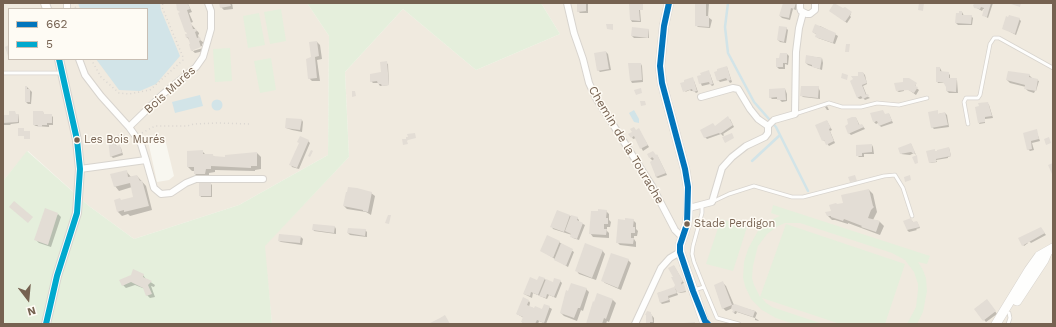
<!DOCTYPE html>
<meta charset="utf-8">
<style>
body{margin:0}
#map{position:relative;width:1056px;height:327px;overflow:hidden;background:#f8f7f0;font-family:"Work Sans",sans-serif}
canvas{display:block}
.frame{position:absolute;inset:0;border:4px solid #766251;pointer-events:none}
.legend{position:absolute;left:8px;top:8px;width:140px;height:52px;box-sizing:border-box;background:#fefbf4;border:1px solid #c8beb3;margin:0;padding:5px 7px;list-style:none;font-size:12px;color:#766251}
.legend li{display:flex;align-items:center;gap:8px;height:20px}
.legend b{width:20px;border:1px solid #c8beb3}
.north{position:absolute;left:8px;top:279px;width:40px;height:40px;-webkit-text-stroke:3px #fefbf4;paint-order:stroke;rotate:164deg;font-size:11px;font-weight:700;line-height:16px;text-align:center;color:#766251}
.north::after{content:'';display:block;margin:auto;width:14px;height:18px;background:#766251;clip-path:polygon(50% 0,100% 100%,50% 72%,0 100%)}
</style>
<div id="map">
<canvas width="1056" height="327"></canvas>
<div class="frame"></div>
<ul class="legend">
<li><b style="height:5px;background:#0275bc"></b>662</li>
<li><b style="height:5px;background:#00a9ce"></b>5</li>
</ul>
<div class="north">N</div>
</div>
<script>
const ctx = document.querySelector('canvas').getContext('2d');
ctx.lineJoin = 'round';
function fillPath(path, color) { ctx.fillStyle = color; ctx.fill(path, 'evenodd'); }
const poly = rows => new Path2D(rows.map(r => 'M' + r).join(''));
function stroke(path, color, width, dash) { ctx.strokeStyle = color; ctx.lineWidth = width; ctx.lineCap = dash ? 'butt' : 'round'; ctx.setLineDash(dash || []); ctx.stroke(path); }
function drawText(font, color, halo, rows, align = 'center') {
  ctx.font = font + ' "Work Sans",sans-serif'; ctx.lineWidth = 3; ctx.setLineDash([]); ctx.textBaseline = 'middle'; ctx.strokeStyle = halo; ctx.fillStyle = color; for (const [text, x, y, turn = 0] of rows) {
    ctx.save(); ctx.translate(x, y); ctx.rotate((+turn || 0) * Math.PI / 180); ctx.textAlign = isNaN(turn) ? turn : align; if (halo) ctx.strokeText(text, 0, 0); ctx.fillText(text, 0, 0); ctx.restore();
  }
}
const residential = poly([
 [3,3,307,3,329,36,328,155,239,205,134,239,89,206,28,151,3,181],
 [9,9,147,9,147,59,9,59],
 [152,139,166,143,174,176,169,180,157,182,148,141],
 [541,3,1053,3,1053,324,272,324,264,246,349,157,345,72,403,9,476,70,560,34]
]);
const green = poly([
 [307,3,541,3,560,34,476,70,403,9,345,72,349,157,265,246,272,324,3,324,3,181,27,151,89,206,134,239,239,205,328,155,329,36],
 [281,9,286,41,270,44,264,12],
 [259,13,265,45,248,48,243,16],
 [230,48,232,81,215,82,213,49],
 [271,58,276,90,260,93,254,61],
 [773,205,930,256,927,264,918,262,923,270,926,278,927,291,923,312,917,324,907,324,916,307,918,290,918,284,914,272,905,260,892,253,800,223,785,223,778,226,767,234,758,246,753,266,752,278,754,285,760,297,786,224,905,264,885,324,840,324,762,298,766,303,772,307,823,324,794,324,776,318,762,310,751,299,745,286,743,278,744,262,748,249,759,229,771,220,780,216,771,213],
 [721,219,747,227,733,271,706,264]
]);
const water = poly([
 [78,3,160,3,161,10,180,56,156,84,140,91,119,90,96,59,147,59,147,9,80,9],
 [200,95,203,106,175,113,172,102],
 '211.5 105a5.5 5.5 0 1 1 11 0a5.5 5.5 0 1 1-11 0Z',
 [634,110,639,119,639,123,634,122,629,113]
]);
const shadow = poly([
 [180,3,187,3,188,4,192,12,189,13,193,22,190,23,199,33,199,34,198,35,199,39,204,43,202,44,202,46,193,49,193,51,203,48,204,51,195,53,192,50,190,41,187,37,189,34,181,13],
 [220,3,232,3,233,9,224,10,221,7],
 [578,3,590,3,588,4,588,13,580,13,578,11],
 [696,3,709,3,708,17,712,20,710,28,698,27,696,25],
 [788,3,796,3,797,4,796,10,793,9,790,20,782,18,780,16],
 [976,3,993,3,988,18,983,15,985,9,983,9,982,11,975,7],
 [643,5,643,10,640,10,641,22,632,22,631,20],
 [832,12,851,13,850,16,851,17,847,23],
 [962,12,964,16,971,16,973,18,972,25,958,25,956,23],
 [1019,19,1021,21,1016,35,1003,28],
 [820,26,826,29,838,36,835,44,818,38,816,36,817,35,813,32],
 [786,28,788,30,786,43,780,42,778,40],
 [649,30,649,38,634,38,632,36],
 [317,42,320,45,322,59,317,60,320,81,312,81,309,78,312,58],
 [606,52,608,54,611,70,600,72,598,70],
 [787,54,789,56,788,65,785,64,785,69,779,69,777,67],
 [807,56,822,58,823,63,822,70,808,65,806,63],
 [386,63,388,64,389,85,380,86,378,83,373,83,371,81,382,73],
 [641,64,642,66,643,82,632,83,631,81],
 [727,67,732,82,730,83,728,80,720,82,718,80],
 [940,68,942,72,948,73,950,75,950,79,957,80,958,93,949,93,947,91,947,82,938,83,937,81],
 [863,73,865,75,867,84,863,86,867,96,870,98,865,100,863,98,860,99,858,98,854,80],
 [710,74,714,85,712,86,710,84,702,86,698,77],
 [1029,75,1032,78,1039,81,1036,91,1035,91,1034,93,1028,91,1025,88,1026,87,1010,83,1007,80],
 [694,81,698,92,696,93,694,91,691,91,690,90,685,92],
 [916,84,915,87,919,90,916,95,909,90,904,90,904,91,899,92,897,91],
 [27,87,32,92,31,104,28,104,26,102],
 [818,87,820,91,820,99,803,97,801,95],
 [785,89,787,94,787,101,782,102,779,99,772,99,770,97],
 [987,103,989,105,993,118,985,119,985,123,979,124],
 [827,106,829,110,827,110,825,107],
 [43,112,44,115,51,115,53,117,53,125,49,125,49,127,36,126,34,125],
 [938,112,938,114,945,113,947,115,949,127,934,129,932,127],
 [889,114,893,123,881,127,878,123,876,124,874,122],
 [16,115,19,115,19,123,11,124,10,125,3,125,3,116],
 [856,118,860,126,862,125,865,129,851,135,849,133],
 [730,119,734,127,723,134,724,135,723,136,721,134,707,139,705,137,715,127],
 [302,120,303,122,302,132,292,130,286,128],
 [827,121,832,130,830,131,835,143,829,146,826,142,823,140],
 [636,131,640,132,649,147,643,151,636,138,633,139,632,137],
 [1037,133,1040,141,1032,143,1034,150,1030,151,1028,149,1024,134],
 [113,138,117,147,119,146,121,148,123,155,113,158,111,156],
 [308,141,310,143,299,169,292,167,291,165,300,143],
 [911,144,916,155,914,153,910,155,901,154],
 [872,145,873,147,874,154,864,154,864,157,859,157,857,155],
 [949,148,951,156,948,157,948,158,936,160,937,162,930,163,935,152],
 [202,151,206,155,212,155,215,157,225,158,257,153,261,157,261,169,255,170,255,171,215,170,215,172,209,173,209,178,199,178,195,174,195,171,192,171,188,167],
 [657,155,667,175,658,178,656,177,653,161,650,158],
 [126,171,131,177,137,176,146,186,152,210,130,216,128,214,122,216,118,212,122,201,134,198,132,187,119,191,115,186],
 [210,183,212,185,212,197,201,197,200,195],
 [869,190,873,194,877,212,873,220,879,221,884,226,880,235,848,223,848,224,835,220,832,220,828,216,833,212,837,205,844,204],
 [371,193,375,196,371,215,366,212,347,209,344,206],
 [606,211,609,214,609,220,611,222,610,227,607,227,607,231,609,233,609,238,593,237,590,233],
 [558,212,577,218,579,220,579,222,585,225,579,240,573,238,571,236,572,235,553,229,552,227],
 [58,214,61,217,51,247,39,243,36,240],
 [633,220,636,223,636,229,638,231,637,236,634,236,634,239,636,242,636,247,620,245,617,242],
 [911,220,914,223,917,222,920,228,916,229,917,230,909,232,907,230],
 [335,227,336,229,336,234,314,231,313,229],
 [1041,229,1046,235,1031,243,1027,239,1025,240,1028,243,1024,246,1022,243,1019,239],
 [365,230,367,232,367,237,350,235,348,233],
 [301,237,303,239,302,245,281,242,279,241],
 [559,242,574,252,568,267,542,251],
 [602,250,605,254,596,280,579,274,576,270],
 [628,260,631,263,621,290,605,283,602,280],
 [674,266,684,283,682,284,686,292,680,293,676,290,678,295,669,298,670,302,662,304,660,302,658,293,676,288],
 [143,275,146,279,155,285,154,287,151,286,155,297,150,298,147,295,145,289,135,285,126,288,123,285],
 [544,279,553,283,560,281,562,283,556,298,549,295,547,299,533,293,532,298,524,294],
 [723,283,726,286,734,305,755,311,757,313,755,318,758,320,759,321,755,320,755,318,737,312,736,314,735,314,733,312,733,308,726,311,723,308],
 [586,289,589,292,583,311,581,310,577,321,564,316,561,313,568,292],
 [598,295,613,300,616,303,609,322,607,321,606,324,588,324],
 [529,301,530,303,529,307,542,310,545,305,552,309,546,324,539,321,538,324,525,324,522,322,524,318,517,314],
 [989,303,997,314,986,322,975,309],
 [650,313,654,318,654,323,647,324,646,315]
]);
const stream = poly([
 [728,3,725,27,728,53,754,102,776,127,780,135,752,161],
 [780,135,808,191]
]);
const building = poly([
 [176,3,187,3,189,6,190,9,187,10,189,16,193,29,196,29,197,31,195,32,197,38,200,37,201,40,199,41,201,47,191,51,189,44,190,44,188,37,186,38,185,34,187,34,186,32,185,32,178,13,180,12,177,10],
 [219,3,230,3,231,6,220,8],
 [577,3,586,3,586,11,577,12],
 [695,3,706,3,706,16,709,16,709,27,695,26],
 [783,3,796,3,794,9,791,8,789,18,779,16],
 [834,3,843,8,845,7,852,12,845,22,829,11],
 [919,3,924,3,923,11,918,10],
 [975,3,991,3,987,17,982,16,984,8,981,7,980,9,974,8,973,5],
 [1011,3,1021,3,1020,7,1011,4],
 [629,4,643,4,643,10,639,10,640,21,630,20],
 [959,11,962,11,962,15,972,15,971,24,955,23,956,13,959,13],
 [1009,15,1020,18,1015,34,1002,29,1006,16,1008,17],
 [606,24,613,24,613,30,607,29],
 [815,24,836,33,833,43,815,37,816,34,812,32],
 [779,26,787,27,784,42,777,40],
 [632,27,649,29,648,38,631,36],
 [317,41,319,56,315,57,317,78,308,79,306,59,311,57,309,42],
 [846,44,850,44,849,52,845,52],
 [9,45,9,59,5,47],
 [606,51,609,69,597,71,594,53],
 [780,53,787,53,787,63,783,63,783,67,776,67,776,58,779,58],
 [806,55,822,58,820,69,812,67,812,65,805,63],
 [387,61,389,85,382,86,381,84,378,84,377,81,370,82,370,74,381,72,380,62],
 [628,63,641,63,642,80,630,81],
 [727,66,731,80,728,81,726,78,717,81,714,72,717,71,717,69],
 [936,67,940,67,940,71,949,72,949,78,957,78,956,92,946,91,946,87,943,82,936,82],
 [709,70,713,84,710,85,709,82,699,84,697,76,701,75,700,73],
 [1008,71,1030,74,1029,77,1038,79,1036,91,1024,89,1025,85,1006,80],
 [858,72,863,72,867,83,862,85,866,95,868,94,869,96,863,99,861,96,857,98,850,81,853,79,851,76,858,76],
 [842,73,848,75,847,80,841,78],
 [693,77,697,91,693,92,692,89,683,92,680,83,684,82,684,80],
 [903,78,909,78,917,83,915,86,918,87,914,93,908,90,896,91,894,83,903,82],
 [25,86,27,86,27,89,30,89,30,102,25,102],
 [801,86,819,86,818,98,800,96],
 [641,88,642,93,636,95,634,90],
 [785,88,786,100,777,100,777,97,769,98,769,89],
 [352,91,355,91,356,96,352,97],
 [640,101,645,101,646,105,641,106],
 [988,102,992,116,985,117,985,122,978,123,975,107,979,106,978,103],
 [883,110,885,114,889,113,892,121,879,126,877,121,873,122,870,113],
 [938,110,938,114,945,112,948,125,931,128,928,112],
 [9,111,15,111,16,114,19,114,18,122,3,123,3,115,9,115],
 [33,111,43,111,44,114,52,114,52,123,47,123,47,125,42,125,42,127,37,127,38,125,33,125],
 [728,116,733,125,720,134,719,133,704,138,700,130,713,123,715,126],
 [852,117,856,117,859,125,862,124,864,127,848,134,845,126,848,124,847,119],
 [286,118,302,119,300,130,285,128],
 [827,120,831,128,829,129,834,141,826,145,824,140,822,141,815,125],
 [634,127,636,130,639,128,648,145,640,149,634,136,631,138,628,134,632,132,630,129],
 [18,128,24,128,24,131,30,131,30,139,24,139,24,136,18,136],
 [1037,129,1039,139,1031,141,1032,149,1027,150,1023,133],
 [415,133,416,138,408,140,407,141,408,144,403,145,402,139,406,139,406,137,408,137,407,134],
 [732,133,734,138,725,143,722,137],
 [124,134,125,137,117,139,117,135],
 [300,136,309,140,297,168,289,165,299,143,297,142],
 [113,137,116,146,120,145,122,153,110,157,108,138],
 [1049,137,1051,143,1046,145,1044,139],
 [911,143,915,152,914,154,911,152,900,154,898,148],
 [872,144,872,152,862,153,862,156,856,156,856,145],
 [949,147,951,156,936,159,936,162,929,163,926,151,935,149,935,151,937,151,937,150],
 [203,150,203,154,213,154,213,156,225,157,225,155,257,152,257,166,251,166,251,168,211,166,211,169,206,169,205,174,194,174,194,167,187,167,187,151],
 [311,150,313,151,310,157,308,156],
 [653,151,656,155,657,154,666,173,656,177,650,162,654,159,652,157,649,158,647,154],
 [917,155,918,163,915,164,912,157],
 [1053,163,1053,173,1052,174,1048,165],
 [127,170,128,177,137,175,140,181,142,180,149,206,124,212,124,210,117,212,114,200,120,198,121,200,133,197,130,183,114,187,110,174],
 [855,175,857,181,850,182,848,177],
 [910,175,911,180,905,182,904,177],
 [199,182,211,182,211,196,199,196],
 [348,187,357,188,372,192,368,212,363,211,363,210,343,206,346,192,347,192],
 [869,189,873,206,874,207,871,210,868,218,880,221,876,232,861,227,862,226,844,219,843,221,831,217,831,216,827,216,825,212,831,211,829,205,836,203,837,204,843,203,841,195],
 [14,201,33,217,28,223,9,207],
 [45,208,58,213,48,245,34,240],
 [598,209,607,210,606,218,608,218,608,224,604,224,604,229,607,229,606,235,589,234,591,211,598,211],
 [557,210,570,215,564,232,550,227],
 [388,215,391,215,389,224,385,223],
 [571,215,578,217,577,220,583,223,577,239,570,237,571,234,565,231],
 [625,218,634,219,633,227,635,227,635,233,631,233,631,238,634,238,633,244,616,243,618,219,625,220],
 [911,218,913,222,917,221,920,227,907,230,903,221],
 [313,224,335,226,334,233,312,230],
 [1041,227,1045,233,1022,246,1018,238],
 [348,228,366,229,365,236,347,233],
 [279,234,301,236,300,243,278,241],
 [547,235,560,241,553,258,540,251],
 [561,243,573,249,566,266,554,260],
 [585,243,603,250,592,278,575,271],
 [611,253,629,259,618,288,601,281],
 [674,265,683,281,681,283,682,285,684,284,686,291,678,293,675,288,677,293,668,296,669,300,660,303,657,293,674,287,675,285,671,277,673,277,668,268],
 [133,269,144,274,143,277,152,281,148,285,152,294,146,296,143,288,131,282,122,286,119,280,131,275],
 [539,276,545,278,538,295,531,292,530,296,523,294,530,277,537,280],
 [554,278,561,280,554,297,547,294,546,298,539,296,546,279,553,282],
 [723,281,732,305,722,309,714,285],
 [571,283,587,288,580,308,578,308,574,318,560,313,566,290,568,291],
 [597,293,613,299,606,319,604,318,602,324,586,324,593,301,594,302],
 [523,297,529,300,527,305,534,308,535,306,542,309,544,304,550,306,544,323,537,320,535,324,528,323,526,324,521,322,523,317,516,314],
 [987,299,996,311,983,321,974,309],
 [735,304,755,311,753,317,735,311,734,313,732,312,733,310,731,309,732,305],
 [647,311,651,312,651,315,652,315,653,322,650,322,650,324,646,324,646,315,645,315],
 [445,315,450,324,428,324,440,318],
 [695,322,695,324,684,324,684,323]
]);
const path = poly([
 [74,3,76,9],
 [91,59,101,77,119,93,129,94,150,90,183,60,183,57,162,7,163,3],
 [142,133,155,126,187,126,194,124,217,123,250,124]
]);
const service = poly([
 [3,73,61,73],
 [795,114,829,103,842,107,861,107,877,103,899,105,927,98],
 [968,124,964,102,966,98,978,98,980,95,990,44,994,38,999,38,1053,68],
 [714,201,729,194,754,186,792,197,803,197,884,176,895,175,903,188,912,216],
 [702,204,702,213,693,246,692,254,694,262,704,287],
 [694,290,704,287,717,318,739,324],
 [1008,324,1010,318,1009,313]
]);
const minor = poly([
 [67,3,67,9],
 [567,3,574,33,583,59,589,83,596,98,652,186,675,230,682,237],
 [800,3,800,8,801,11,807,14,810,14,815,10,815,3],
 [79,59,85,75,101,96,129,127],
 [701,97,733,88,738,89,750,109,758,119,768,126],
 [146,160,154,188,161,194,171,193,186,183,196,179,263,179],
 [80,169,146,160,141,144,129,127,163,94,196,67,203,57,211,29,211,11,208,3],
 [689,208,712,202,722,168,732,157,746,146,765,137,768,133,768,126,774,120,795,114,796,52,799,28,803,13],
 [635,324,661,268,670,258,680,252]
]);
const tertiary = poly([
 [45,3,47,9],
 [46,324,57,276,77,213,80,169,77,140,59,59]
]);
const secondary = poly([
 [669,3,664,26,660,66,662,83,685,169,688,187,688,215,687,224,680,245,680,252,705,324],
 [1017,301,1044,260,1047,253],
 [996,324,1029,270,1039,256,1053,248]
]);
const bus1 = poly([
 [669,3,664,26,660,66,662,83,685,169,688,187,687,224,680,245,680,252,693,291,705,321,708,324]
]);
const bus2 = poly([
 [46,324,57,276,77,213,80,169,77,140,59,59]
]);
const markers = [
 [77,140,3.5,"#766251"],
 [687,224,3.5,"#766251"]
];
const busNames = [
 ["Les Bois Murés",84,140],
 ["Stade Perdigon",694,224]
];
const streetNames = [
 ["Bois Murés",170,90,-42],
 ["Chemin de la Tourache",626,145,59]
];
fillPath(residential, '#f0eadf');
fillPath(green, '#e5efdc');
fillPath(water, '#d2e4e8');
fillPath(shadow, '#0003');
stroke(stream, '#d2e4e8', 2.5);
fillPath(building, '#e3ddd5');
stroke(service, '#d8d4ce', 4.5);
stroke(minor, '#d8d4ce', 8);
stroke(tertiary, '#d8d4ce', 10);
stroke(secondary, '#d8d4ce', 10);
stroke(path, '#dad6d1', 1.5, [1, 3]);
stroke(service, '#fefefd', 3);
stroke(minor, '#fefefd', 6);
stroke(tertiary, '#fefefd', 8);
stroke(secondary, '#fefefd', 9);
stroke(bus1, '#0275bc', 6);
stroke(bus2, '#00a9ce', 6);
for (const [x, y, r, color] of markers) { const dot = new Path2D(); dot.arc(x, y, r, 0, 2 * Math.PI); ctx.fillStyle = color; ctx.fill(dot); stroke(dot, '#fefbf4', 1.5); }
drawText('11px', '#766251', '#fefbf4', busNames, 'left');
drawText('12px', '#766251', '#fefbf4', streetNames);
</script>
